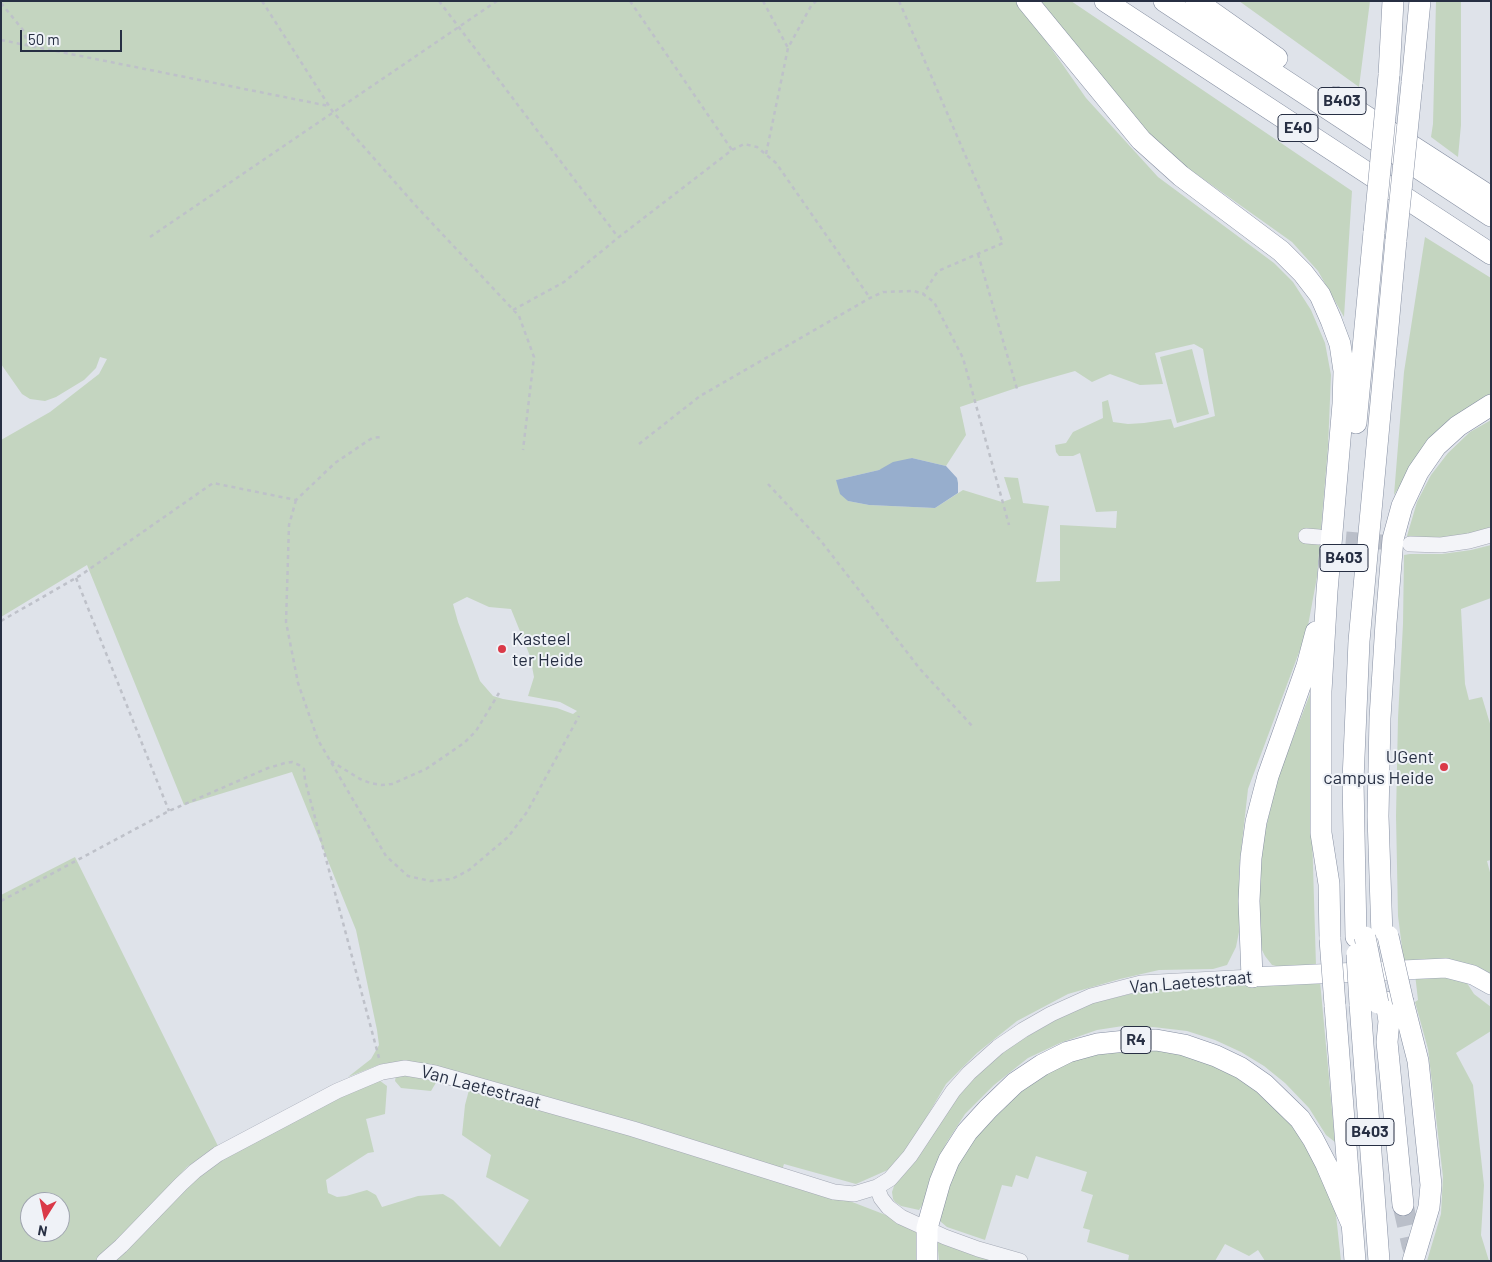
<!DOCTYPE html>
<style>
body{margin:0}
#map{position:relative;width:1492px;height:1262px;overflow:hidden;background:#dfe3ea;font-family:Barlow,sans-serif}
canvas{display:block}
.frame{position:absolute;inset:0;border:2px solid #272f43;pointer-events:none}
.north{position:absolute;left:20px;top:1192px;width:50px;height:50px;box-sizing:border-box;background:#eff2f7;border:1px solid #9fa4af;border-radius:50%;rotate:190deg;font-size:14px;font-weight:700;line-height:20px;text-align:center;color:#272f43}
.north::after{content:'';display:block;margin:auto;width:18px;height:22px;background:#da3948;clip-path:polygon(50% 0,100% 100%,50% 72%,0 100%)}
.scale{position:absolute;left:20px;top:30px;width:102px;height:22px;box-sizing:border-box;border:2px solid #272f43;border-top:0;padding-left:6px;font-size:15px;line-height:18px;white-space:nowrap;color:#272f43;-webkit-text-stroke:4px #eff2f7;paint-order:stroke}
</style>
<div id="map">
<canvas width="1492" height="1262"></canvas>
<div class="frame"></div>
<div class="north">N</div>
<div class="scale">50 m</div>
</div>
<script>
const ctx = document.querySelector('canvas').getContext('2d');
ctx.lineJoin = 'round';
function fillPath(path, color) { ctx.fillStyle = color; ctx.fill(path, 'evenodd'); }
const poly = rows => new Path2D(rows.map(r => 'M' + r).join(''));
function stroke(path, color, width, dash) { ctx.strokeStyle = color; ctx.lineWidth = width; ctx.lineCap = dash ? 'butt' : 'round'; ctx.setLineDash(dash || []); ctx.stroke(path); }
function drawText(font, color, halo, rows, align = 'center') {
  ctx.font = font + ' Barlow,sans-serif'; ctx.lineWidth = 4; ctx.setLineDash([]); ctx.textBaseline = 'middle'; ctx.strokeStyle = halo; ctx.fillStyle = color; for (const [text, x, y, turn = 0] of rows) {
    ctx.save(); ctx.translate(x, y); ctx.rotate((+turn || 0) * Math.PI / 180); ctx.textAlign = isNaN(turn) ? turn : align; if (halo) ctx.strokeText(text, 0, 0); ctx.fillText(text, 0, 0); ctx.restore();
  }
}
const green = poly([
 [1,1,1018,1,1086,98,1158,177,1274,263,1293,282,1311,310,1325,343,1331,375,1328,447,1317,577,1307,631,1248,789,1239,869,1239,932,1236,947,1227,965,1213,969,1159,970,1120,979,1068,994,1017,1021,977,1053,946,1084,912,1142,890,1169,856,1184,784,1164,779,1179,847,1200,917,1227,918,1261,112,1261,182,1187,234,1152,344,1093,379,1080,387,1086,385,1114,366,1119,374,1152,368,1153,326,1180,328,1193,337,1197,346,1196,367,1190,376,1195,382,1207,418,1196,443,1194,453,1200,500,1247,529,1200,486,1177,491,1155,462,1135,465,1105,469,1090,437,1081,431,1091,401,1088,395,1081,396,1075,427,1078,400,1062,381,1064,348,1077,371,1059,379,1045,377,1030,356,930,292,772,184,805,87,565,1,617,1,440,50,412,99,374,107,359,100,357,96,368,84,380,56,397,45,401,30,399,22,394,1,364],
 [1194,344,1203,349,1215,416,1174,428,1171,419,1144,423,1128,424,1113,422,1108,400,1102,402,1103,418,1073,432,1066,443,1055,445,1056,452,1059,456,1073,456,1080,453,1096,512,1117,511,1116,528,1060,525,1060,581,1036,582,1049,506,1023,503,1018,478,1004,477,1011,499,1002,502,963,490,935,508,869,505,848,501,836,480,879,470,912,458,946,466,966,435,960,407,1022,386,1075,371,1092,382,1110,374,1140,385,1163,384,1155,353],
 [467,597,489,607,511,609,530,656,534,677,528,696,560,702,577,711,573,714,557,708,503,699,493,696,480,681,458,622,453,604],
 [1041,1,1071,1,1352,191,1344,317,1318,271,1292,242,1178,161,1144,128,1095,71],
 [1239,1,1370,1,1359,87],
 [1436,1,1461,1,1461,125,1458,157,1431,137,1433,124],
 [1425,237,1491,278,1491,397,1415,461,1394,495,1404,372],
 [1192,349,1209,414,1177,423,1160,357],
 [1491,420,1491,529,1468,535,1441,539,1410,538,1407,536,1417,502,1431,475,1448,453,1470,432],
 [1491,545,1491,598,1461,609,1465,684,1469,700,1482,697,1491,727,1491,860,1487,861,1491,876,1491,976,1404,963,1398,916,1396,816,1398,718,1403,624,1404,555,1410,554,1442,554,1471,550],
 [1310,694,1312,832,1316,966,1280,967,1272,965,1265,956,1259,944,1256,878,1264,836,1278,777],
 [75,857,218,1146,187,1167,116,1243,95,1261,1,1261,1,895],
 [30,1202,60,1202,60,1232,30,1232],
 [1415,974,1444,975,1465,980,1474,994,1491,1007,1491,1031,1456,1053,1473,1085,1484,1185,1481,1235,1489,1261,1427,1261,1441,1214,1443,1177,1428,1049,1415,1002,1418,1000],
 [1320,981,1335,1142,1326,1135,1309,1108,1285,1083,1264,1066,1241,1052,1215,1040,1187,1031,1153,1027,1123,1026,1097,1030,1060,1043,1028,1058,994,1085,965,1114,947,1142,935,1165,928,1185,923,1204,919,1210,901,1206,895,1202,893,1199,892,1192,895,1183,957,1098,978,1073,1013,1045,1055,1020,1092,1003,1143,991,1191,986],
 [1157,1047,1229,1067,1301,1130,1335,1206,1341,1261,1265,1261,1258,1250,1249,1256,1225,1244,1215,1261,1128,1261,1129,1255,1087,1242,1090,1230,1083,1228,1093,1195,1081,1191,1087,1172,1036,1156,1028,1179,1016,1175,1012,1187,1002,1185,985,1240,947,1227,941,1222,939,1218,945,1191,965,1147,1037,1076,1096,1051],
 [937,1240,1002,1261,939,1261]
]);
const water = poly([
 [912,458,946,466,957,478,958,483,958,493,935,508,869,505,848,501,840,494,836,480,879,470,893,462]
]);
const minorTunnel = poly([
 [1323,537,1403,544]
]);
const highwayTunnel = poly([
 [1403,1205,1412,1245,1418,1261]
]);
const path = poly([
 [262,1,333,112,417,207,519,316,534,357,523,450],
 [439,1,618,237],
 [630,1,732,150],
 [763,1,788,48],
 [899,1,1003,243,938,271,923,294],
 [1,3,23,30,28,45],
 [1,40,329,106],
 [766,154,788,48,811,6,816,1],
 [150,237,497,1],
 [978,254,1017,389],
 [513,310,564,282,619,237,732,150,744,144,757,147,776,163,870,298],
 [639,444,700,396,870,298,883,292,914,291,923,294,934,302,963,358,1009,525],
 [768,484,821,541,920,669,974,728],
 [296,500,289,525,286,622,298,683,318,740,386,856,408,876,430,881,452,879,469,870,508,837,527,812,579,716],
 [76,578,169,811],
 [1,621,81,575,213,483,296,500,335,463,372,438,381,437],
 [331,761,360,779,370,783,381,785,392,784,426,769,464,743,476,731,499,693],
 [1,901,169,811,268,768,285,763,292,762,299,765,304,769,305,780,379,1058]
]);
const minor = poly([
 [1306,536,1319,537],
 [1410,544,1441,545,1469,541,1491,535],
 [877,1187,881,1198,888,1207,901,1217,945,1237,978,1249,1020,1261],
 [104,1261,121,1246,181,1184,195,1171,218,1154,337,1091,382,1072,405,1068,435,1073,633,1129,834,1192,854,1194,877,1187,890,1179,910,1156,953,1091,969,1073,998,1047,1023,1030,1051,1014,1091,996,1141,983,1252,977]
]);
const major = poly([
 [1252,977,1446,968,1473,975,1491,985]
]);
const highway = poly([
 [1027,1,1141,140,1181,176,1281,251,1303,273,1320,295,1331,320,1340,344,1344,371,1343,404,1327,591,1321,691,1321,833,1329,884,1330,939],
 [1105,1,1491,254],
 [1164,1,1491,216],
 [1196,1,1277,58],
 [1389,75,1393,1],
 [1412,83,1420,1],
 [1336,97,1491,197],
 [1356,423,1374,232],
 [1382,936,1378,816,1380,718,1386,623,1393,539,1402,506,1418,472,1436,446,1458,426,1491,405],
 [1356,937,1353,780,1359,641,1396,240],
 [1252,977,1249,901,1251,858,1256,822,1268,776,1307,666,1316,632],
 [1386,1002,1389,1021,1387,1042,1403,1205],
 [1403,1002,1418,1061,1431,1185,1429,1207,1413,1261],
 [1360,1004,1379,1261],
 [1335,1005,1355,1261],
 [927,1261,927,1228,940,1182,949,1160,967,1132,988,1109,1015,1083,1042,1065,1068,1052,1097,1044,1126,1041,1156,1040,1184,1045,1216,1056,1241,1068,1264,1084,1300,1119,1313,1139,1326,1164,1351,1222]
]);
const highwayBridge = poly([
 [1374,232,1389,75],
 [1396,240,1412,83],
 [1388,936,1403,1002],
 [1365,937,1378,1003],
 [1330,939,1335,1005],
 [1357,954,1360,1004]
]);
const markers = [
 [502,649,5,"#da3948"],
 [1444,767,5,"#da3948"]
];
const shields = [
 [1342,101,48],
 [1298,128,40],
 [1344,558,48],
 [1136,1040,30],
 [1370,1132,48]
];
const shieldNames = [
 ["B403",1342,101],
 ["E40",1298,128],
 ["B403",1344,558],
 ["R4",1136,1040],
 ["B403",1370,1132]
];
const poiNames = [
 ["Kasteel",512,639],
 ["ter Heide",512,660],
 ["UGent",1434,757,"right"],
 ["campus Heide",1434,778,"right"]
];
const streetNames = [
 ["Van Laetestraat",1191,982,-5],
 ["Van Laetestraat",481,1087,15]
];
fillPath(green, '#c4d5c0');
fillPath(water, '#97aecd');
stroke(minorTunnel, '#babfc9', 15, [15, 8]);
stroke(highwayTunnel, '#babfc9', 21, [21, 11]);
stroke(minor, '#a4a9b5', 16);
stroke(major, '#9ea6b7', 20);
stroke(highway, '#868fa2', 22);
stroke(path, '#bec1c9', 2.5, [4, 4]);
stroke(minor, '#f3f4f8', 15);
stroke(major, '#fff', 19);
stroke(highway, '#fff', 21);
stroke(highwayBridge, '#868fa2', 22, []);
stroke(highwayBridge, '#fff', 21);
for (const [x, y, r, color] of markers) { const dot = new Path2D(); dot.arc(x, y, r, 0, 2 * Math.PI); ctx.fillStyle = color; ctx.fill(dot); stroke(dot, '#eff2f7', 2); }
for (const [x, y, w] of shields) { const box = new Path2D(); box.roundRect(x - w / 2, y - 13.5, w, 27, 4); ctx.fillStyle = '#eff2f7'; ctx.fill(box); stroke(box, '#272f43', 1); }
drawText('bold 16px', '#272f43', null, shieldNames);
drawText('18px', '#272f43', '#eff2f7', poiNames, 'left');
drawText('18px', '#272f43', '#eff2f7', streetNames);
</script>
